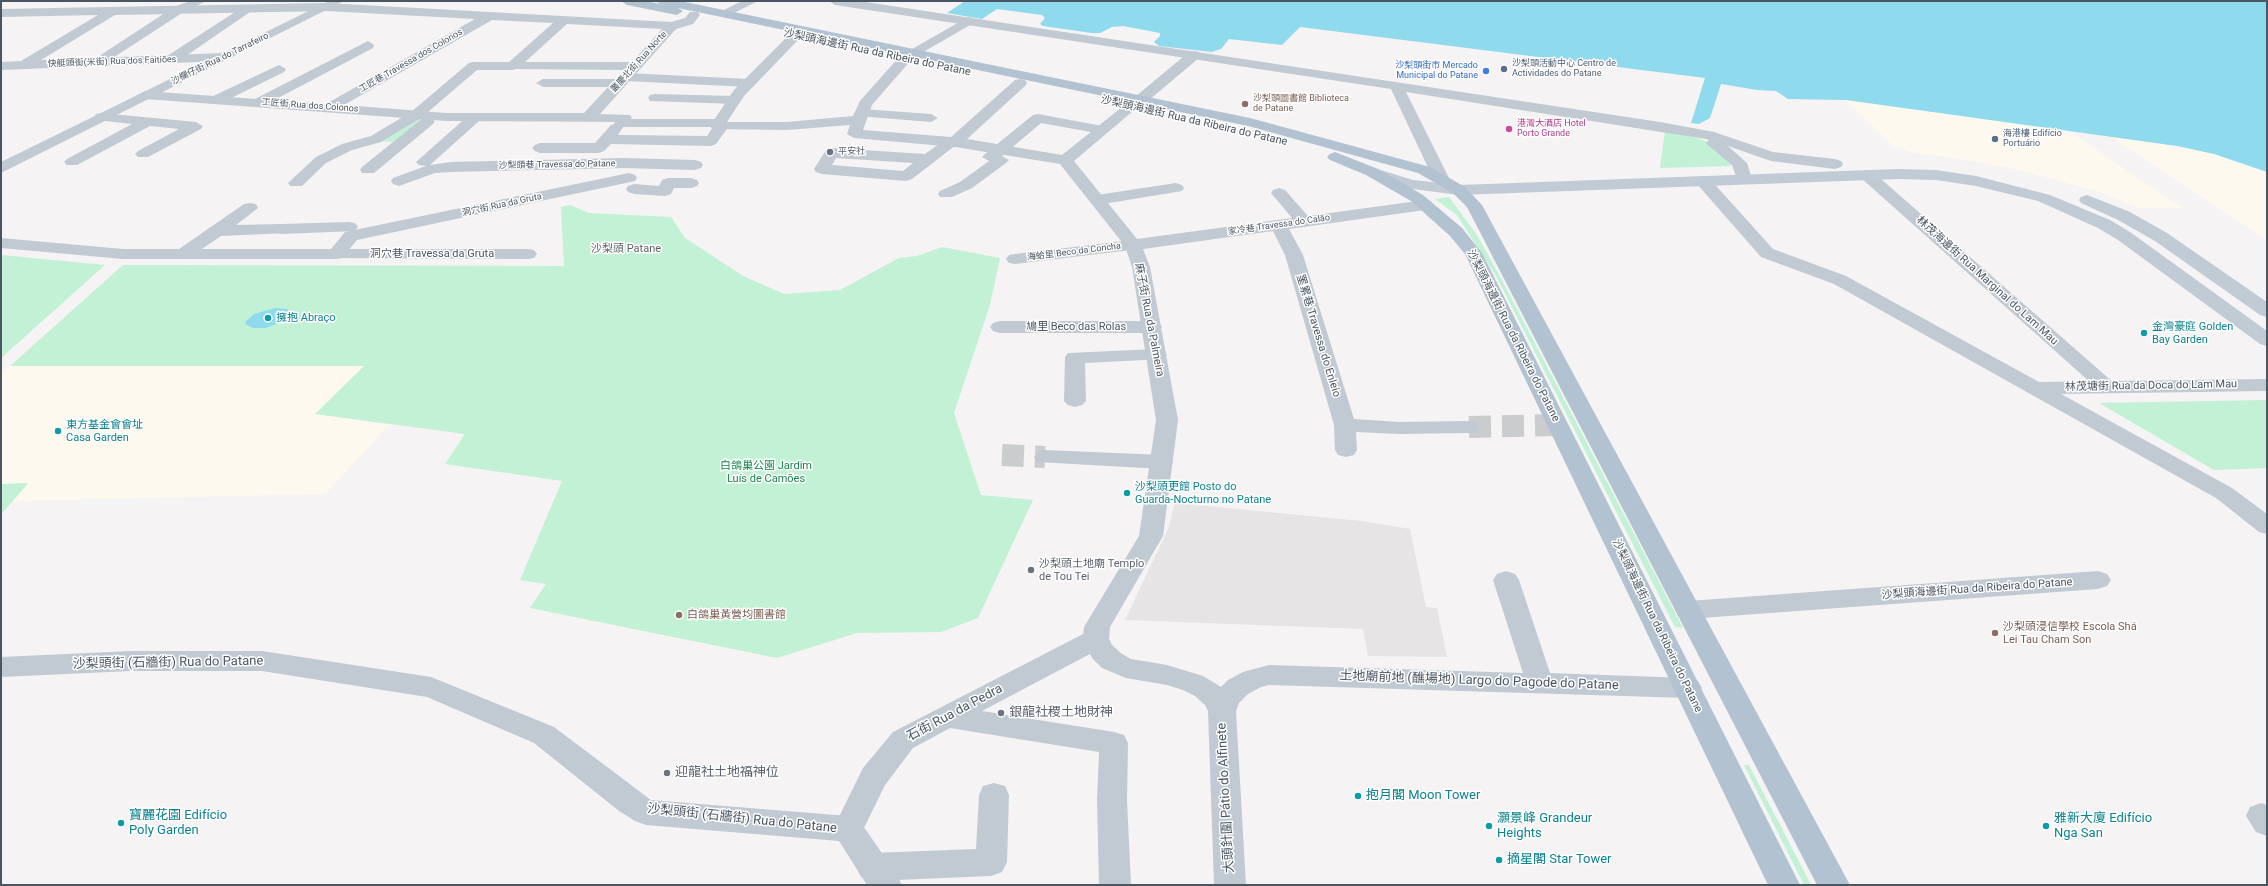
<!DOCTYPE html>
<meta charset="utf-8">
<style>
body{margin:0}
#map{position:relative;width:2268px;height:886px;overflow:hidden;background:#f5f3f3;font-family:Roboto,sans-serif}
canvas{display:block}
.frame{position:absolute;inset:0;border:2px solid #4a5661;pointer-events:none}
</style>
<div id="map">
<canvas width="2268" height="886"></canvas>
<div class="frame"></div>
</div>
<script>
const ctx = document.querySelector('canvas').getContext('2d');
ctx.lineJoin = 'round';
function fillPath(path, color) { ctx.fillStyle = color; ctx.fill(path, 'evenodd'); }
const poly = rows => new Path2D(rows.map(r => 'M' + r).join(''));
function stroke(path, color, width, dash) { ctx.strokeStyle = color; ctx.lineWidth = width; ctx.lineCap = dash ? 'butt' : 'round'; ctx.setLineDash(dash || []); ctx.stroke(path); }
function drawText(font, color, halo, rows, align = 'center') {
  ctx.font = font + ' Roboto,"Noto Sans SC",sans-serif'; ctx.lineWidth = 3; ctx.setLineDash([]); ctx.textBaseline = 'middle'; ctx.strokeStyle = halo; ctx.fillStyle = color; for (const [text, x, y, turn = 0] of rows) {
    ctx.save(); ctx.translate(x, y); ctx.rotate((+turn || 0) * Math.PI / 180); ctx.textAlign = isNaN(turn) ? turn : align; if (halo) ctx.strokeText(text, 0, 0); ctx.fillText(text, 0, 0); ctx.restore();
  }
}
const commercial = poly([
 [1846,100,2068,130,2182,208,2139,208,2096,191,2023,171,1986,163,1915,153,1894,147],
 [2109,136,2177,146,2214,154,2267,172,2267,240],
 [10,366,365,366,316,414,389,425,325,494,13,501,28,484,1,484,1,373]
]);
const education = poly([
 [1175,503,1362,521,1410,529,1426,607,1437,608,1447,657,1368,656,1363,629,1125,620,1168,529]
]);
const green = poly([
 [416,118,425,119,395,142,377,141],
 [1665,131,1698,138,1710,143,1730,163,1731,166,1660,168],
 [1449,197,1477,235,1501,278,1683,628,1675,627,1497,278,1457,215,1435,199],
 [570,205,589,213,671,217,685,238,743,276,784,294,840,290,899,258,917,256,942,247,1000,258,990,305,954,413,981,495,1033,500,978,618,941,632,857,633,777,658,530,608,546,584,520,580,562,481,445,464,465,434,315,414,364,366,10,366,123,265,564,266,561,207],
 [1,255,105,265,1,358],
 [2267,400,2267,468,2214,470,2099,403],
 [28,483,13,501,1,514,1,484],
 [1744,765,1749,765,1811,885,1804,885]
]);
const water = poly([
 [965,1,2267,1,2267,172,2214,154,2177,146,1846,100,1788,99,1776,91,1757,90,1721,84,1710,118,1699,124,1691,123,1705,78,1300,27,1282,45,1229,39,1221,49,1212,52,1159,46,1154,42,1160,36,1160,33,1123,26,1112,27,1100,33,1092,33,1043,26,1040,24,1045,18,1042,15,997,9,982,19,947,13],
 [275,308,287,309,290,313,289,317,279,323,266,328,253,328,245,324,246,321,254,314]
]);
const pedestrianTunnel = poly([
 [1002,455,1045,457]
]);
const minorTunnel = poly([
 [1469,427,1558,425]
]);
const pedestrian = poly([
 [190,1,206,1,182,13,102,65,97,66,90,62,174,7,190,1],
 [246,5,252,9,250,12,177,62,167,62,165,59,167,56,246,5],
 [368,41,374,45,373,48,263,106,253,106,251,103,253,100,368,41],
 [474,62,513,62,520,66,513,70,477,70,421,118,381,142,352,150,326,163,302,186,290,186,288,183,316,157,342,144,371,136,411,112,469,63,474,62],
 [279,65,286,69,284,72,221,103,216,104,209,100,211,97,279,65],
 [626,73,749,79,756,83,749,87,625,81,627,83,625,86,620,87,543,87,536,83,543,79,621,79,619,77,621,74,626,73],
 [655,94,735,96,742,100,735,104,650,101,648,98,650,95,655,94],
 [862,109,931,114,938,118,931,122,857,116,855,113,857,110,862,109],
 [474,114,479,115,481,118,479,121,430,165,451,162,624,158,695,160,701,162,703,165,701,168,695,170,624,168,451,172,435,173,399,186,393,184,391,181,393,178,426,166,419,165,416,162,469,115,474,114],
 [1038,114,1102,126,1109,130,1102,134,1041,123,1002,156,1009,160,1006,163,972,188,952,197,940,197,938,194,940,191,960,182,989,161,982,157,985,154,1033,115,1038,114],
 [428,117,435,121,433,124,374,173,362,173,360,170,362,167,423,118,428,117],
 [621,119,720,119,725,120,729,126,716,144,711,146,611,144,604,151,599,153,540,153,535,151,532,148,535,145,540,143,595,143,611,125,614,124,616,120,621,119],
 [623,127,713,127,707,136,618,135,623,127],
 [951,137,956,139,959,142,956,145,912,179,906,181,822,174,816,172,814,169,826,150,831,148,925,154,946,139,951,137],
 [836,158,913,163,903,171,832,165,836,158],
 [1867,170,1873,172,2114,383,2117,387,2114,391,2107,393,2100,391,1861,178,1859,175,1861,172,1867,170],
 [668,178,691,178,697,180,699,183,697,186,691,188,674,188,671,194,665,196,634,194,628,192,626,189,628,186,634,184,659,186,662,180,668,178],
 [1176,183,1182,185,1184,188,1182,191,1097,205,1091,203,1089,200,1091,197,1097,195,1176,183],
 [349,222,355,223,358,227,355,231,282,234,276,233,273,229,276,225,282,224,349,222],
 [1133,240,1139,241,1142,245,1139,249,1015,264,1009,263,1006,259,1009,255,1015,254,1133,240],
 [336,249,528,249,534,250,537,254,534,258,528,259,330,258,327,254,330,250,336,249],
 [1000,321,1152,321,1159,323,1162,327,1159,331,1152,333,1000,333,993,331,990,327,993,323,1000,321],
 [1157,349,1164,351,1167,355,1164,359,1085,363,1086,401,1082,405,1075,407,1068,405,1064,401,1065,357,1068,353,1157,349],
 [1045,450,1162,455,1170,457,1173,462,1170,467,1162,469,1037,462,1034,457,1037,452,1045,450],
 [1096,629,1105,632,1109,639,1105,646,982,711,1114,732,1124,735,1128,743,1127,800,1131,885,1099,885,1097,800,1099,752,950,728,913,748,885,785,859,838,848,842,837,838,833,829,863,768,893,732,1087,632,1096,629],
 [994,783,1005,786,1009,795,1007,862,1002,872,991,876,872,881,861,877,856,867,861,857,872,853,976,849,979,795,983,786,994,783]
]);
const minor = poly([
 [742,1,758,1,728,16,724,17,718,13,742,1],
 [326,3,671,22,685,18,690,12,698,12,700,15,693,24,676,29,600,114,630,115,632,118,625,122,446,121,145,99,138,95,145,91,326,104,475,19,326,11,115,15,41,60,223,53,230,57,223,61,1,70,1,62,21,61,98,15,1,17,1,9,326,3],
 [492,20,553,23,508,63,506,66,508,69,624,70,584,113,446,113,344,105,492,20],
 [567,24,662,29,632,62,525,62,567,24],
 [968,17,972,18,974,21,972,24,918,55,908,55,907,52,968,17],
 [795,32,801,36,799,39,744,96,727,122,787,122,853,116,860,101,900,56,905,55,912,59,872,105,863,130,951,137,1015,80,1020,79,1025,80,1027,83,1025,86,967,139,1062,155,1127,103,1137,103,1134,99,1136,96,1189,52,1194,51,1199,52,1201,55,1199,58,1149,100,1153,105,1161,109,1163,112,1161,115,1151,115,1143,111,1139,106,1074,161,1137,239,1292,218,1271,193,1273,190,1279,188,1285,190,1308,216,1425,200,1431,201,1433,205,1431,209,1425,210,1289,229,1303,255,1354,419,1399,422,1469,421,1477,422,1480,427,1477,432,1469,433,1399,434,1356,432,1357,450,1354,455,1346,457,1338,455,1335,450,1334,425,1285,255,1273,231,1143,249,1150,267,1178,420,1163,536,1110,627,1109,639,1112,645,1122,654,1131,659,1167,665,1203,676,1221,687,1228,680,1243,672,1269,665,1523,673,1493,580,1497,574,1506,571,1515,574,1519,580,1550,673,1688,678,1698,681,1702,688,1698,695,1688,698,1269,685,1261,687,1248,694,1239,703,1236,711,1246,885,1214,885,1208,711,1205,705,1195,696,1183,690,1167,685,1126,678,1102,668,1092,658,1083,639,1084,627,1139,536,1156,420,1132,267,1125,246,1060,164,955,147,854,138,847,134,850,125,787,130,712,129,710,126,734,90,791,33,795,32],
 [101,113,196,122,203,126,201,129,148,157,138,157,135,154,138,151,179,129,150,126,77,165,67,165,64,162,67,159,132,124,96,120,94,117,96,114,101,113],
 [629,173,635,175,637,178,635,181,357,240,342,258,336,259,123,259,1,248,1,238,123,249,179,249,244,204,250,203,256,204,258,208,236,225,282,224,288,225,291,229,288,233,221,236,202,249,331,249,345,232,629,173],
 [1703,176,1709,178,1773,249,1846,276,2039,382,2267,379,2267,391,2061,394,2232,488,2267,514,2267,534,2259,532,2216,498,1834,284,1761,257,1697,184,1695,181,1697,178,1703,176],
 [2098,571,2107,574,2111,580,2107,586,2098,589,1688,619,1679,616,1675,610,1679,604,1688,601,2098,571],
 [131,651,262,651,431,677,554,727,651,800,848,816,859,820,897,875,902,885,867,885,839,841,646,825,635,821,619,811,534,743,427,697,262,671,131,671,1,677,1,657,131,651],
 [2261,803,2267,805,2267,836,2256,832,2246,816,2250,807,2261,803]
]);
const tertiary = poly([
 [329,1,344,1,1,173,1,162,329,1],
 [829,1,859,1,1660,122,1714,132,1773,152,1835,159,1841,161,1843,164,1841,167,1835,169,1771,161,1728,146,1747,163,1752,179,1750,182,1744,184,1738,182,1732,165,1709,146,1706,143,1709,140,1706,139,1406,92,1449,178,1447,181,1441,183,1435,181,1433,178,1391,89,835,5,829,1]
]);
const secondary = poly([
 [1374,168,1413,180,1459,185,1898,169,1936,170,1976,176,2050,195,2110,220,2130,232,2267,331,2267,346,2260,344,2118,240,2098,228,2038,201,1976,186,1936,180,1898,179,1459,195,1405,188,1368,176,1366,173,1368,170,1374,168],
 [2087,195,2130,212,2167,233,2267,302,2267,317,2260,315,2155,241,2118,220,2081,203,2079,200,2081,197,2087,195]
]);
const primary = poly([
 [621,1,645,1,670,6,659,4,657,1,680,1,1250,118,1430,167,1465,187,1482,205,1850,885,1817,885,1467,207,1453,193,1418,173,1248,126,678,8,683,11,677,15,627,5,621,1],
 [1335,152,1378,169,1423,195,1462,228,1482,253,1800,885,1768,885,1465,254,1450,236,1411,201,1366,175,1330,160,1327,157,1330,154,1335,152]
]);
const markers = [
 [1504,69,4,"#5c6f8a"],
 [1486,71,4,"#3f7fe0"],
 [1245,104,4,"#8d6e63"],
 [1509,129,4,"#d1479c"],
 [1995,139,4,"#5c6f8a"],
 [830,152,4,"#6b7280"],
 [268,318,4,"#0f9aa8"],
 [2144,333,4,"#0f9aa8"],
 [58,431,4,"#0f9aa8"],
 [1127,493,4,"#0f9aa8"],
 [1031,570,4,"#6b7280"],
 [679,615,4,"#8d6e63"],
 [1995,633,4,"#8d6e63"],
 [1001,713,4,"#6b7280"],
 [667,773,4,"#6b7280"],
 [1358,796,4,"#0f9aa8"],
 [121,823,4,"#0f9aa8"],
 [1489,826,4,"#0f9aa8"],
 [2046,826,4,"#0f9aa8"],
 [1499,860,4,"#0f9aa8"]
];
const farStreetnames = [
 ["沙欄仔街 Rua do Tarrafeiro",220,59,-26],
 ["工匠巷 Travessa dos Colonos",411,61,-30],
 ["快艇頭街(米街) Rua dos Faitiões",112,62,-2],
 ["叢慶北街 Rua Norte",639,62,-48],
 ["工匠街 Rua dos Colonos",310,106,4],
 ["沙梨頭巷 Travessa do Patane",557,165,-1],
 ["洞穴街 Rua da Gruta",502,205,-12],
 ["家冷巷 Travessa do Calão",1279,225,-8],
 ["海蛤里 Beco da Concha",1074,252,-7]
];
const farServicenames = [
 ["沙梨頭活動中心 Centro de",1512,64],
 ["Actividades do Patane",1512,74],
 ["海港樓 Edifício",2003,134],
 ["Portuário",2003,144]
];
const farShopnames = [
 ["沙梨頭街市 Mercado",1478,66],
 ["Municipal do Patane",1478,76]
];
const farEducationnames = [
 ["沙梨頭圖書館 Biblioteca",1253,99],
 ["de Patane",1253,109]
];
const farHotelnames = [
 ["港灣大酒店 Hotel",1517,124],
 ["Porto Grande",1517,134]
];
const farWorshipnames = [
 ["平安社",838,152]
];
const streetNames = [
 ["沙梨頭海邊街 Rua da Ribeira do Patane",877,53,12],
 ["沙梨頭海邊街 Rua da Ribeira do Patane",1194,121,13],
 ["洞穴巷 Travessa da Gruta",432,254],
 ["林茂海邊街 Rua Marginal do Lam Mau",1987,281,42],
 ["麻子街 Rua da Palmeira",1149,320,79],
 ["鳩里 Beco das Rolas",1076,327],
 ["罣累巷 Travessa do Enleio",1318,336,73],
 ["沙梨頭海邊街 Rua da Ribeira do Patane",1513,336,63],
 ["林茂塘街 Rua da Doca do Lam Mau",2151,386,-1],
 ["沙梨頭海邊街 Rua da Ribeira do Patane",1977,589,-4],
 ["沙梨頭海邊街 Rua da Ribeira do Patane",1657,626,64]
];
const farQuarternames = [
 ["沙梨頭 Patane",626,249]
];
const cultureNames = [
 ["擁抱 Abraço",276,318],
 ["金灣豪庭 Golden",2152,327],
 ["Bay Garden",2152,340],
 ["東方基金會會址",66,425],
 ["Casa Garden",66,438],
 ["沙梨頭更館 Posto do",1135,487],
 ["Guarda-Nocturno no Patane",1135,500]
];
const parkNames = [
 ["白鴿巢公園 Jardim",766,466],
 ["Luís de Camões",766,479]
];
const worshipNames = [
 ["沙梨頭土地廟 Templo",1039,564],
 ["de Tou Tei",1039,577]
];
const educationNames = [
 ["白鴿巢黃營均圖書館",687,615],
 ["沙梨頭浸信學校 Escola Shá",2003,627],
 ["Lei Tau Cham Son",2003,640]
];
const nearStreetnames = [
 ["沙梨頭街 (石牆街) Rua do Patane",168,663,-1],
 ["土地廟前地 (醮場地) Largo do Pagode do Patane",1479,681,2],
 ["石街 Rua da Pedra",955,713,-28],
 ["大頭針圍 Pátio do Alfinete",1226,798,-93],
 ["沙梨頭街 (石牆街) Rua do Patane",742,819,6]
];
const nearWorshipnames = [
 ["銀龍社稷土地財神",1009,713],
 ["迎龍社土地福神位",675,773]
];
const nearCulturenames = [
 ["抱月閣 Moon Tower",1366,796],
 ["寶麗花園 Edifício",129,816],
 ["Poly Garden",129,831],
 ["灝景峰 Grandeur",1497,819],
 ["Heights",1497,834],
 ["雅新大廈 Edifício",2054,819],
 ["Nga San",2054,834],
 ["摘星閣 Star Tower",1507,860]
];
fillPath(commercial, '#fdf9ef');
fillPath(education, '#e6e4e5');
fillPath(green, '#c3f1d5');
fillPath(water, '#90daee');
stroke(pedestrianTunnel, '#caccce', 22, [22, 11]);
stroke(minorTunnel, '#caccce', 22, [22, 11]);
fillPath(pedestrian, '#c1cad2');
fillPath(minor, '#c1cad2');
fillPath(tertiary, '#c1cad2');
fillPath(secondary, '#c1cbd6');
fillPath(primary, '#b3c2d1');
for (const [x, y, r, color] of markers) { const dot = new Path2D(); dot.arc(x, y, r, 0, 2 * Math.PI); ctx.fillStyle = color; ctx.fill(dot); stroke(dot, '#fff', 1.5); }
drawText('9px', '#4a5661', '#fff', farStreetnames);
drawText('9px', '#4e5e75', '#fff', farServicenames, 'left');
drawText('9px', '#366cbe', '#fff', farShopnames, 'right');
drawText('9px', '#785e54', '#fff', farEducationnames, 'left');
drawText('9px', '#b23c85', '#fff', farHotelnames, 'left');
drawText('9px', '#5b616d', '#fff', farWorshipnames, 'left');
drawText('11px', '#4a5661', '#fff', streetNames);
drawText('11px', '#5f6368', '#fff', farQuarternames);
drawText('11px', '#0d838f', '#fff', cultureNames, 'left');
drawText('11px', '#17864f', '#fff', parkNames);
drawText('11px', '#5b616d', '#fff', worshipNames, 'left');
drawText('11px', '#785e54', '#fff', educationNames, 'left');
drawText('13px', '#4a5661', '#fff', nearStreetnames);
drawText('13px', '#5b616d', '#fff', nearWorshipnames, 'left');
drawText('13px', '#0d838f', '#fff', nearCulturenames, 'left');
</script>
